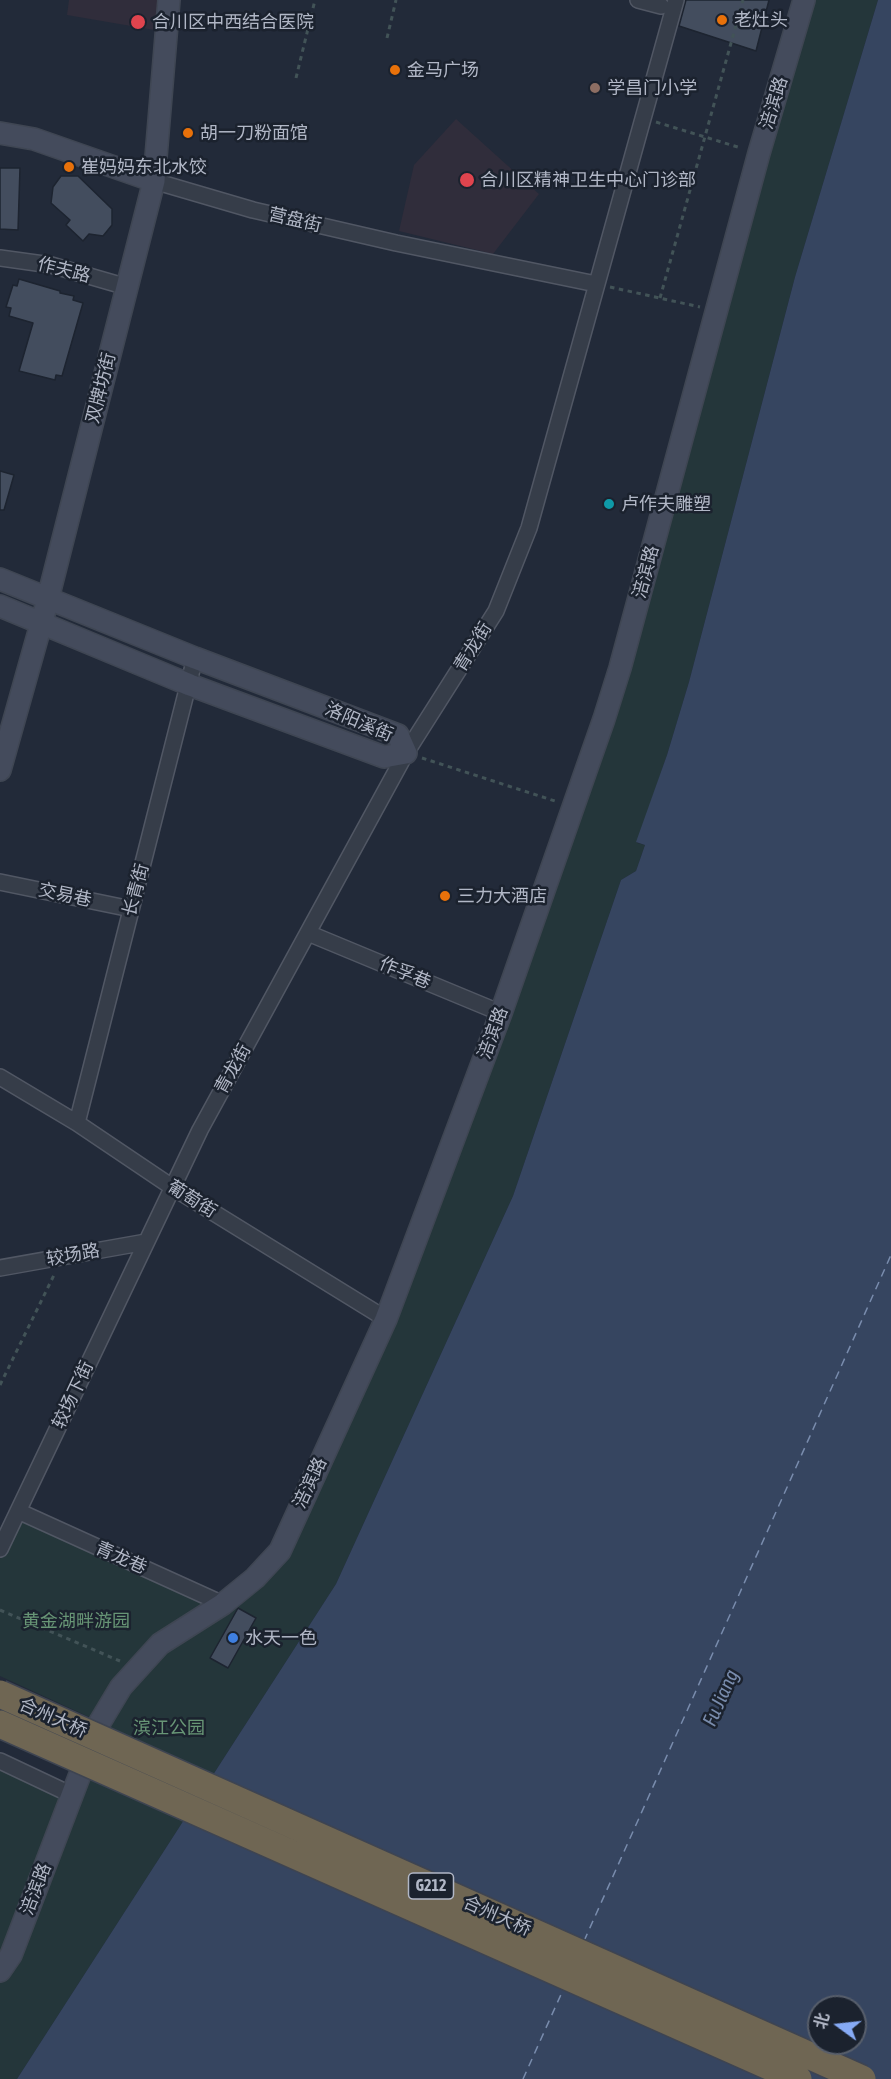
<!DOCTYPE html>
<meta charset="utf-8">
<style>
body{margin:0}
#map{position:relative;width:891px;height:2079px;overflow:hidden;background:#222a39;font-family:"Asap Condensed","Noto Sans SC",sans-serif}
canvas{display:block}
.north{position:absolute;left:807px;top:1995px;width:60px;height:60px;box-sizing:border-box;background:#1b222e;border:2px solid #575e6b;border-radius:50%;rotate:285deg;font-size:16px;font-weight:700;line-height:24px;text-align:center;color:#b1b7c6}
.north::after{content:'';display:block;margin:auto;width:21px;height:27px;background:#86aaf5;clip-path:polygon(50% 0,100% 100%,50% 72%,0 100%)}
</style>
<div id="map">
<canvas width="891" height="2079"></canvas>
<div class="north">北</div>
</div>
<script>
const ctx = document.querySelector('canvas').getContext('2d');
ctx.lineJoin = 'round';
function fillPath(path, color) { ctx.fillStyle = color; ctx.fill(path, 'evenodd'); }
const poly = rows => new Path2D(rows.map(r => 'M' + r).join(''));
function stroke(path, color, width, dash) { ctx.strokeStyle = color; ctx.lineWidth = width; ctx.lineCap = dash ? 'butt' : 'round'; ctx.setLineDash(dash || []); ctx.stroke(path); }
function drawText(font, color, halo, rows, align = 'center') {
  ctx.font = font + ' "Asap Condensed","Noto Sans SC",sans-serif'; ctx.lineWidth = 5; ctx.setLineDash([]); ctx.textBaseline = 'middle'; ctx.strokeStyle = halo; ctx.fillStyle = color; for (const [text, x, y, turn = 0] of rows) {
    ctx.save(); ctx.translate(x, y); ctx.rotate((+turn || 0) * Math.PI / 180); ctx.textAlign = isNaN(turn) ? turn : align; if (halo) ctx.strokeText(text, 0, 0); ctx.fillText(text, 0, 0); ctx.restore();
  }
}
const medical = poly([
 [69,0,169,0,166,32,67,15],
 [456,119,539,194,493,254,399,231,414,165]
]);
const green = poly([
 [804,0,878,0,795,277,689,682,667,755,637,843,645,845,636,871,621,880,513,1196,336,1584,17,2079,0,2079,0,1761,72,1795,100,1722,0,1676,0,1546,18,1511,223,1604,255,1578,386,1319,575,807]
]);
const water = poly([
 [878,0,891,0,891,2079,17,2079,336,1584,513,1196,621,880,636,871,645,845,636,842,667,755,689,682,795,277],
 [819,2007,855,2007,855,2043,819,2043]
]);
const ferry = poly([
 [584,1941,891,1255],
 [523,2079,563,1990]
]);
const building = poly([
 [686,0,769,0,756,51,679,26,686,0],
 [0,168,20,168,18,230,0,229,0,168],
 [61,176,78,176,112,209,112,225,103,236,89,234,83,241,66,225,70,220,51,203,53,187,61,176],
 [19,279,60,291,60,293,74,296,73,300,83,303,62,376,56,375,55,380,19,371,33,323,9,316,11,308,6,307,13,285,17,286,19,279],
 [0,471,14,475,4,510,0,510,0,471],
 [238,1608,256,1618,228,1668,210,1658,238,1608]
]);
const path = poly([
 [387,38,396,0],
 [296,78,315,0],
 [656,122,741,148],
 [610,287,700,307],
 [660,298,743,0],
 [422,758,558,802],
 [0,1385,55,1273],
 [0,1610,120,1661]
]);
const street = poly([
 [638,0,661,6],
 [154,181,253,210,396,243,596,284],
 [0,258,51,265,127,287],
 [0,882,131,909],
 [308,933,501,1013],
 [0,1077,77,1123,172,1187,386,1319],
 [77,1123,195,658],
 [0,1268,146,1242],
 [18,1511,223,1604],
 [0,1549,200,1130,406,753,496,611,529,528,676,0],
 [0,1761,72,1795]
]);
const secondary = poly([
 [0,133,34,139,154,181],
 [0,579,195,658,398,735,406,753,384,757,190,685,0,606],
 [0,770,45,610,154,181,169,0],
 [0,1971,11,1955,100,1722,121,1687,160,1644,223,1604,255,1578,280,1551,386,1319,501,1013,604,719,620,668,759,153,804,0]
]);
const highwayBridge = poly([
 [0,1694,862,2079],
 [0,1724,798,2079]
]);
const markers = [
 [722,20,6,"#e8710a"],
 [138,22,8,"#e0444e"],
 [395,70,6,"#e8710a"],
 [595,88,6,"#8d6e63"],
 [188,133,6,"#e8710a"],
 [69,167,6,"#e8710a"],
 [467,180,8,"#e0444e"],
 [609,504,6,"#0f9aa8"],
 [445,896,6,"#e8710a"],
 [233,1638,6,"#3f7fe0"]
];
const shields = [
 [431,1886,45]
];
const shieldNames = [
 ["G212",431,1886]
];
const poiNames = [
 ["老灶头",734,20],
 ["合川区中西结合医院",152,22],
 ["金马广场",407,70],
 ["学昌门小学",607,88],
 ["胡一刀粉面馆",200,133],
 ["崔妈妈东北水饺",81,167],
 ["合川区精神卫生中心门诊部",480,180],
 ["卢作夫雕塑",621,504],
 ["三力大酒店",457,896],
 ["水天一色",245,1638]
];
const streetNames = [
 ["涪滨路",774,103,-73],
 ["营盘街",295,220,13],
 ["作夫路",64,270,14],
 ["双牌坊街",101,388,-76],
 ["涪滨路",646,572,-75],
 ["青龙街",473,647,-58],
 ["洛阳溪街",359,722,23],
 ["长青街",136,890,-75],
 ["交易巷",65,895,12],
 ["作孚巷",405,973,23],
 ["涪滨路",493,1033,-70],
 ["青龙街",233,1069,-61],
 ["葡萄街",192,1199,32],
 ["较场路",73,1255,-10],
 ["较场下街",73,1395,-65],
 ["涪滨路",310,1483,-65],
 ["青龙巷",121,1558,24],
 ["合州大桥",53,1718,24],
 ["涪滨路",36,1889,-69],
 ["合州大桥",497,1916,24]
];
const parkNames = [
 ["黄金湖畔游园",76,1621],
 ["滨江公园",169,1728]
];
const waterNames = [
 ["Fu Jiang",721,1698,-66]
];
fillPath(medical, '#302d3b');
fillPath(green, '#24363a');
fillPath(water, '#364560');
stroke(ferry, '#798cad', 1.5, [8, 6]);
fillPath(building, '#434d5e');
stroke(building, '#1d2430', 1.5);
stroke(street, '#515764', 18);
stroke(secondary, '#3f4653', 24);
stroke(path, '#425357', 3, [4.5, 4.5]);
stroke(street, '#363d49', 15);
stroke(secondary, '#444b5c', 21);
stroke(highwayBridge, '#3e4451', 30, []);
stroke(highwayBridge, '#6f6653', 27);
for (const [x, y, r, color] of markers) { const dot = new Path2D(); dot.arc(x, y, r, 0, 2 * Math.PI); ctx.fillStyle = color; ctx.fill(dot); stroke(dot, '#1b222e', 2); }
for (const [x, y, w] of shields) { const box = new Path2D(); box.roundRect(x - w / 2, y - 13, w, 26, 4.5); ctx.fillStyle = '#1b222e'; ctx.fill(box); stroke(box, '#b1b7c6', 1.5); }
drawText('bold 16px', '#b1b7c6', null, shieldNames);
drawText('18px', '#b1b7c6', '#1b222e', poiNames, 'left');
drawText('18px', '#b1b7c6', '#1b222e', streetNames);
drawText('18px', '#689676', '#1b222e', parkNames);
drawText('italic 20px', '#798cad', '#1b222e', waterNames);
</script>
